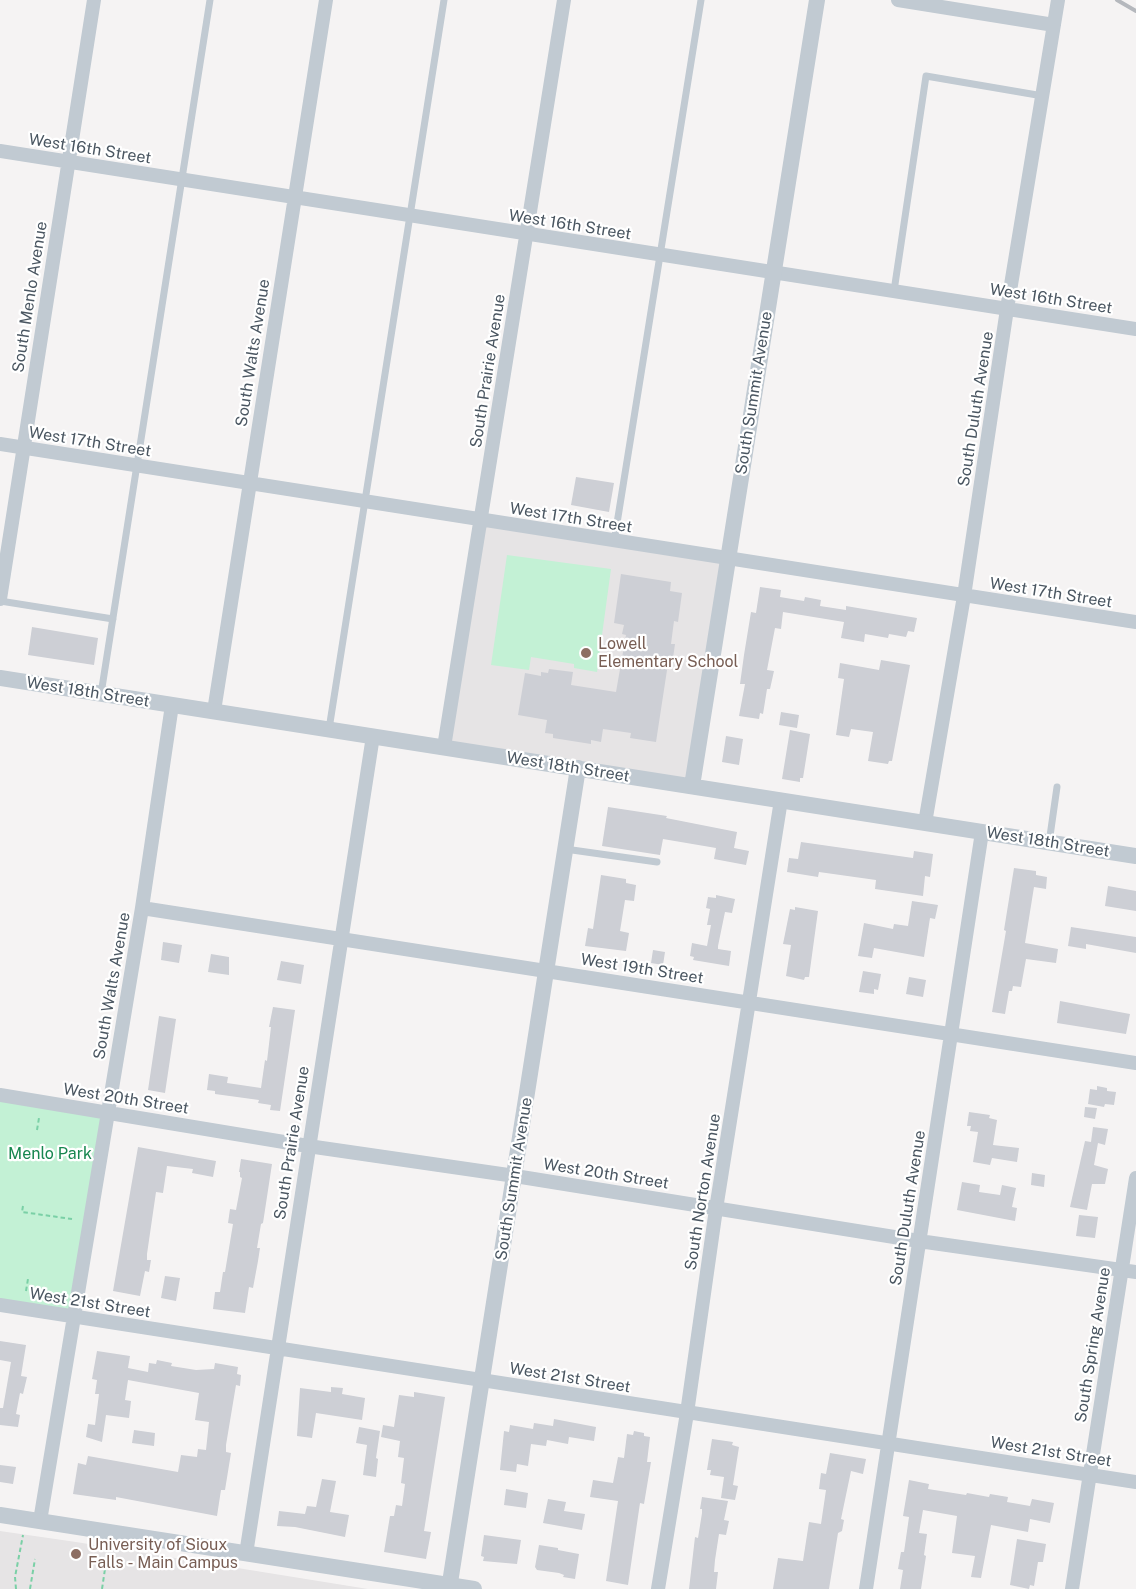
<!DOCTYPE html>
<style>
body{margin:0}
canvas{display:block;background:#f5f3f3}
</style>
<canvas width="1136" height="1589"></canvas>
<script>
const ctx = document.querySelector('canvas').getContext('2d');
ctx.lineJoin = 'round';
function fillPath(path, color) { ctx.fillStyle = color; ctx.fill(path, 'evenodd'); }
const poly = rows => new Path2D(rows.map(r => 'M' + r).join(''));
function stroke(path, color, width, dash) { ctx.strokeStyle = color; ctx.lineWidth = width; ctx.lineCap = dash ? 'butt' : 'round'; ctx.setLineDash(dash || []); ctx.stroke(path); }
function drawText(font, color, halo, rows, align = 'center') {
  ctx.font = font + ' "Public Sans",sans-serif'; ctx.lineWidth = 4.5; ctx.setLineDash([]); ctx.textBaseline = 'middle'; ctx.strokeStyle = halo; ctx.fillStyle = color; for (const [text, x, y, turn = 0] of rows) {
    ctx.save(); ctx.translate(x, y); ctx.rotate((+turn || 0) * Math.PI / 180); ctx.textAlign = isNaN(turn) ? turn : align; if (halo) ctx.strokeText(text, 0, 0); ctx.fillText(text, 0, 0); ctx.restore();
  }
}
const education = poly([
 [481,520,727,559,692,786,444,747],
 [0,1531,76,1542,368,1589,0,1589]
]);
const green = poly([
 [507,555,611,569,597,672,574,668,574,664,531,657,529,670,491,665],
 [0,1095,107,1112,75,1317,0,1305]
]);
const building = poly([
 [576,477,614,483,609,512,571,505],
 [621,574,671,582,670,591,682,593,678,622,674,621,671,644,675,644,673,658,669,657,656,742,630,738,631,733,603,729,601,742,591,740,591,744,553,738,553,734,545,733,547,720,518,715,525,673,541,676,541,672,548,673,549,669,573,672,571,685,616,692,626,635,622,634,624,625,614,623],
 [760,587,781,590,780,597,804,601,805,597,821,600,820,606,846,610,846,606,917,618,914,632,908,631,906,637,889,634,888,638,865,634,864,642,841,638,844,622,783,612,781,629,775,628,767,670,774,671,770,689,767,689,763,714,760,713,759,719,739,716,745,684,740,684,744,655,751,612,756,613],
 [32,627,98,638,94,665,28,655],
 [881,660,910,665,892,761,889,761,888,764,868,761,873,732,851,729,849,737,836,735,844,679,838,678,840,663,879,670],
 [781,712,799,715,797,728,779,725],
 [790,730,810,734,803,778,800,778,800,782,782,779],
 [726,736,743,739,739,765,722,762],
 [608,807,667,816,666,818,737,832,734,848,749,851,746,865,714,859,716,848,663,839,660,855,602,846],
 [801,842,913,858,914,851,933,854,930,877,925,876,923,896,875,889,876,880,819,872,818,877,787,872,789,858,798,859],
 [1014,868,1036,871,1036,875,1047,877,1046,889,1034,887,1025,943,1058,949,1056,963,1026,959,1021,987,1013,986,1012,991,1009,991,1005,1014,992,1012,1006,931,1004,930],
 [601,875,626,879,626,883,636,885,634,901,625,900,620,931,629,933,626,951,585,946,588,928,593,929],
 [1108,886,1136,891,1136,911,1105,906],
 [716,895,735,899,732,913,725,912,718,946,718,949,731,951,729,966,693,960,694,957,690,956,692,943,707,946,711,925,707,925,710,909,706,908,708,897,716,898],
 [912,901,938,905,935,919,930,918,924,957,874,948,872,958,858,956,864,923,893,929,894,924,908,926],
 [795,907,818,911,809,977,805,977,804,980,786,976,791,945,783,944,790,909,795,910],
 [1071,927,1136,937,1136,953,1086,944,1086,949,1068,946],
 [163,942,182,945,179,963,161,960],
 [653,950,665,952,663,965,651,963],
 [211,954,229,957,229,975,208,972],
 [281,961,304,965,301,984,277,980],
 [863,971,881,974,878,990,874,989,874,994,859,992],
 [909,977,926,980,923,997,906,994],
 [1060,1001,1130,1014,1126,1034,1057,1023],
 [273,1007,295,1010,280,1111,270,1110,271,1105,258,1103,259,1100,215,1094,215,1091,207,1090,209,1074,228,1077,227,1083,261,1088,265,1060,267,1061,271,1027,269,1027],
 [159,1016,176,1019,165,1093,148,1090],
 [1097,1086,1107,1088,1107,1091,1116,1092,1114,1105,1105,1104,1104,1107,1088,1104,1090,1089,1097,1090],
 [1085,1107,1097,1108,1095,1119,1084,1117],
 [969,1112,990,1115,989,1118,997,1120,993,1145,1019,1148,1017,1162,992,1158,990,1165,973,1162,978,1132,970,1131,971,1126,967,1126],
 [1093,1127,1108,1129,1105,1145,1098,1143,1094,1165,1108,1169,1105,1184,1092,1184,1087,1210,1070,1207,1085,1141,1091,1142],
 [138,1147,216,1161,213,1177,192,1173,193,1169,167,1166,163,1193,156,1192,147,1254,147,1260,151,1260,149,1272,145,1271,140,1296,113,1291],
 [241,1159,272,1164,263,1223,261,1224,257,1248,260,1248,258,1261,253,1288,249,1287,245,1313,213,1309,215,1292,220,1292,223,1272,225,1272,233,1224,228,1223,230,1209,236,1210,242,1178,240,1177,240,1172,239,1172],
 [1032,1173,1045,1175,1044,1187,1031,1185],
 [962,1182,980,1185,979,1192,1000,1195,1002,1185,1016,1188,1012,1207,1017,1208,1015,1221,957,1210],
 [1079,1215,1098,1217,1095,1238,1076,1236],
 [165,1276,180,1278,176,1301,161,1298],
 [0,1341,26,1345,21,1376,27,1377,23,1394,20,1393,16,1414,20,1415,18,1427,0,1425,0,1408,3,1408,11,1362,0,1360],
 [97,1351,130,1356,128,1368,148,1372,149,1363,156,1364,157,1360,172,1363,171,1366,196,1370,214,1369,215,1363,238,1367,237,1374,241,1375,240,1386,236,1385,226,1445,226,1452,231,1453,225,1490,221,1490,217,1516,116,1497,116,1500,73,1494,78,1463,86,1465,88,1456,178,1472,181,1455,197,1457,198,1449,206,1450,209,1422,195,1420,199,1393,128,1380,125,1400,131,1401,129,1418,106,1415,102,1442,86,1437,88,1424,95,1425,99,1394,95,1394,97,1380,92,1379],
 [331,1387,343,1388,342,1394,365,1398,362,1420,316,1413,312,1438,297,1436,300,1388,331,1392],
 [414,1392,445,1397,424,1531,431,1532,426,1559,384,1552,390,1516,394,1516,396,1505,402,1506,405,1484,401,1483,404,1458,398,1457,400,1441,381,1437,383,1425,394,1427,399,1395,414,1397],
 [554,1419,596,1427,594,1441,569,1437,568,1444,547,1440,546,1446,531,1444,528,1466,517,1464,516,1472,500,1470,504,1431,509,1432,510,1425,533,1429,534,1423,553,1426],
 [359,1427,380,1431,376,1458,378,1459,376,1477,363,1475,367,1445,356,1443],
 [134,1430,155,1433,154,1446,132,1443],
 [634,1431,644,1433,644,1436,650,1437,647,1462,651,1462,644,1504,640,1503,628,1585,606,1581,618,1501,590,1497,593,1480,613,1483,618,1457,624,1458,627,1434,633,1435],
 [712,1439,733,1442,732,1445,739,1447,733,1485,738,1486,735,1500,721,1498,724,1477,710,1475,711,1470,707,1470],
 [830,1453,866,1459,863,1474,851,1471,841,1519,844,1520,842,1531,838,1533,829,1589,773,1589,778,1558,803,1561,809,1522,821,1524,826,1490,819,1489,821,1473,826,1474],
 [0,1465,16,1467,13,1484,0,1482],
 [322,1479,336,1481,330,1512,349,1515,345,1537,295,1527,277,1526,279,1511,305,1514,307,1506,316,1507],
 [909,1480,929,1484,928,1489,966,1495,967,1493,989,1497,990,1494,1008,1497,1007,1502,1030,1506,1032,1499,1054,1503,1050,1523,1030,1519,1028,1532,991,1525,981,1578,971,1577,975,1556,952,1553,957,1516,923,1510,919,1533,927,1534,924,1555,926,1556,921,1589,900,1589,903,1570,898,1569,901,1552,904,1552,909,1517,903,1516],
 [506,1489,528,1493,526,1508,504,1505],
 [702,1497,728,1501,724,1520,729,1521,726,1535,719,1534,715,1560,714,1572,718,1572,716,1589,689,1589,695,1537,698,1538,702,1513,702,1509,700,1509],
 [548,1499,566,1502,564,1511,585,1514,582,1530,543,1523],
 [484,1535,521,1540,517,1564,483,1561,484,1557,481,1556],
 [1017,1539,1046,1544,1043,1562,1038,1562,1034,1586,1030,1585,1029,1589,1010,1585],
 [539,1545,558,1548,558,1550,579,1554,575,1579,563,1577,564,1575,559,1573,537,1570,535,1567]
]);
const path = poly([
 [37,1130,39,1118],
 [23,1206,22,1212,72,1219],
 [26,1291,28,1279],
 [16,1589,15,1577,23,1535],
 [30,1589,35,1559],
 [102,1589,105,1569]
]);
const service = poly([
 [894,291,926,76,1043,96],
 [614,542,701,0],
 [0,601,113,619],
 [101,694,210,0],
 [329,729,444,0],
 [1049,843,1057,787],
 [565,849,657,862]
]);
const minor = poly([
 [898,0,1054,25],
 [0,151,1136,329],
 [0,444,1136,622],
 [0,599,94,0],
 [214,711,326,0],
 [444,747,564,0],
 [925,823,964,596,1007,309,1058,0],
 [142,908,1136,1063],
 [0,1095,308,1146,515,1176,919,1241,1136,1272],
 [0,1305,1136,1482],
 [40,1521,142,908,172,705],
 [246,1554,373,736],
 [658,1589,687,1413,716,1209,781,800],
 [866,1589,982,832],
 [1072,1589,1136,1178]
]);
const tertiary = poly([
 [0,678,1136,856],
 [692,786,817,0],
 [0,1515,474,1589],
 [449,1589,578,768]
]);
const rail = poly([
 [1117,0,1136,11]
]);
const markers = [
 [586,653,6,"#8d6e63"],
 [76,1554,6,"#8d6e63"]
];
const streetNames = [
 ["West 16th Street",90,149,9],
 ["West 16th Street",570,225,9],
 ["South Menlo Avenue",30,297,-81],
 ["West 16th Street",1051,299,9],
 ["South Walts Avenue",253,353,-81],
 ["South Prairie Avenue",488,371,-81],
 ["South Summit Avenue",754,393,-81],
 ["South Duluth Avenue",976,409,-81],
 ["West 17th Street",90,442,9],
 ["West 17th Street",571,518,9],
 ["West 17th Street",1051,593,9],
 ["West 18th Street",88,692,9],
 ["West 18th Street",568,767,9],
 ["West 18th Street",1048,842,9],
 ["West 19th Street",642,969,9],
 ["South Walts Avenue",112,986,-80],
 ["West 20th Street",126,1099,9],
 ["South Prairie Avenue",292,1143,-81],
 ["West 20th Street",606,1174,9],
 ["South Summit Avenue",514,1179,-81],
 ["South Norton Avenue",703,1192,-81],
 ["South Duluth Avenue",908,1208,-81],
 ["West 21st Street",90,1303,9],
 ["South Spring Avenue",1093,1345,-81],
 ["West 21st Street",570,1378,9],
 ["West 21st Street",1051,1452,9]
];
const educationNames = [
 ["Lowell",598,644],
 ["Elementary School",598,662],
 ["University of Sioux",88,1545],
 ["Falls - Main Campus",88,1563]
];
const parkNames = [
 ["Menlo Park",50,1154]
];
fillPath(education, '#e6e4e5');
fillPath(green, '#c3f1d5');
fillPath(building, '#cdcfd5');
stroke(path, '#7ad0a6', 2, [4.5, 3]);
stroke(service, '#c1cad2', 7);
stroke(minor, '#c1cad2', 14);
stroke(tertiary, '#c1cad2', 16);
stroke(rail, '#b5b8bd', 4);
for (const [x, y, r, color] of markers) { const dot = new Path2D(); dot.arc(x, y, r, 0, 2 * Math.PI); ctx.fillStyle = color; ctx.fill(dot); stroke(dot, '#fff', 2); }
drawText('16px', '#4a5661', '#fff', streetNames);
drawText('16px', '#785e54', '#fff', educationNames, 'left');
drawText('16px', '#17864f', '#fff', parkNames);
</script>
